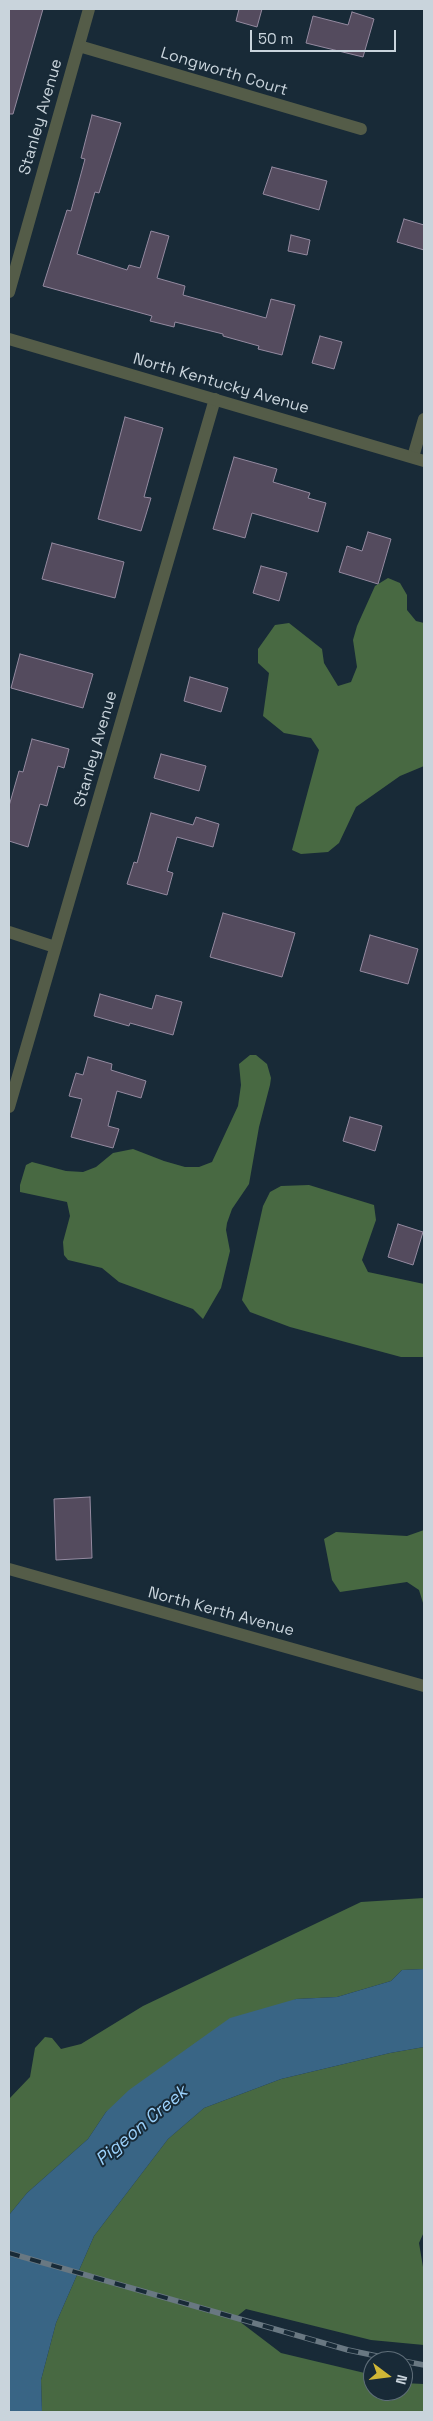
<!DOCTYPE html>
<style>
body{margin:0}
#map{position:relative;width:433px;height:2421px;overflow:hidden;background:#182a37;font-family:"Space Grotesk",sans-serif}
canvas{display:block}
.frame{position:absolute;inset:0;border:10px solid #c9d4dc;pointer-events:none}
.north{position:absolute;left:363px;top:2351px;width:50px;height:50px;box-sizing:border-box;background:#182a37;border:1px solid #5f6e79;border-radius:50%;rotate:105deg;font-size:14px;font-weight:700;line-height:20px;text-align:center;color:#c9d4dc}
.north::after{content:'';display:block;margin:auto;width:18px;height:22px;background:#d0b736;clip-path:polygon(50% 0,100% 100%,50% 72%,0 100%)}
.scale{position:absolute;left:250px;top:30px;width:146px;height:22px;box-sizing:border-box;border:2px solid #c9d4dc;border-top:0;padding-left:6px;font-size:15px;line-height:18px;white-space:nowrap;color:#c9d4dc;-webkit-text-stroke:4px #182a37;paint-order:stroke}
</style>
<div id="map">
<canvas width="433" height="2421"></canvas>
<div class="frame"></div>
<div class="north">N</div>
<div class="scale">50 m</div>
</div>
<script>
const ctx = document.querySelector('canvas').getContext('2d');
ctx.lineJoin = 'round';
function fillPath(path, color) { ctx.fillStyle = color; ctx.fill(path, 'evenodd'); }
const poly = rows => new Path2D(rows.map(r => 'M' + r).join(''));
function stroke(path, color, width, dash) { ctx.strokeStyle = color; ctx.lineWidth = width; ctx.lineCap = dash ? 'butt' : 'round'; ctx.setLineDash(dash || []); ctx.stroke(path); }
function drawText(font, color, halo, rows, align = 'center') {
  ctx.font = font + ' "Space Grotesk",sans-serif'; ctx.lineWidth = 4; ctx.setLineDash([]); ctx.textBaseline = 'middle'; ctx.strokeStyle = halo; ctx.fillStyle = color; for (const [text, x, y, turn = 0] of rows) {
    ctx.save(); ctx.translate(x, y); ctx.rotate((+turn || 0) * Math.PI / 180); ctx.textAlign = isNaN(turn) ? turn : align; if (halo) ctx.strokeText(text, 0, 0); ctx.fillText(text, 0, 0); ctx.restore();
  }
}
const forest = poly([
 [388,578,400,583,407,595,407,610,416,621,424,623,424,766,400,776,356,807,339,843,328,852,301,854,292,850,319,750,311,738,284,733,263,716,269,673,258,663,258,649,275,625,289,623,322,649,324,663,338,686,351,682,357,667,353,640,357,626,375,586],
 [250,1055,256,1055,267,1064,271,1078,270,1085,259,1127,249,1184,232,1209,227,1223,226,1230,230,1251,221,1288,203,1319,193,1309,119,1282,102,1268,68,1260,64,1255,63,1242,70,1216,67,1202,20,1192,20,1185,26,1165,32,1162,66,1171,83,1172,96,1167,113,1153,133,1149,164,1161,185,1167,199,1167,212,1162,238,1106,241,1085,239,1064],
 [309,1185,374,1205,376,1220,362,1260,368,1272,424,1284,424,1357,401,1357,290,1327,250,1312,242,1300,263,1206,270,1192,281,1186],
 [424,1530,424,1606,419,1590,407,1582,340,1592,332,1580,324,1539,336,1532,407,1536],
 [424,1898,424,1969,402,1970,391,1981,337,1997,296,1999,106,2112,88,2139,27,2193,9,2215,9,2099,30,2077,35,2048,45,2037,52,2038,61,2049,81,2044,143,2006,361,1902],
 [424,2047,424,2232,419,2243,424,2273,424,2345,371,2340,246,2309,235,2318,281,2353,373,2375,373,2391,403,2391,403,2383,424,2384,424,2412,42,2412,41,2380,56,2323,94,2236,168,2139,204,2108,281,2079,390,2053]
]);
const water = poly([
 [424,1969,424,2047,390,2053,281,2079,204,2108,168,2139,94,2236,56,2323,41,2380,42,2412,9,2412,9,2215,27,2193,88,2139,106,2112,129,2090,230,2018,296,1999,337,1997,391,1981,402,1970]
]);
const building = poly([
 [9,9,43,9,13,114,9,114,9,9],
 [239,9,262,9,257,27,236,21,239,9],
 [352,12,374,19,363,57,306,43,313,16,348,25,352,12],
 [92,115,121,123,99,193,95,192,77,254,127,270,129,265,140,268,151,231,169,236,157,278,185,286,183,295,266,318,271,299,295,305,282,355,258,349,259,346,223,336,223,334,175,322,174,327,150,321,152,316,43,286,67,210,71,211,85,159,81,158,92,115],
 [272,167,327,181,319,210,263,194,272,167],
 [404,219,424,225,424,250,397,242,404,219],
 [291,235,310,240,307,255,288,251,291,235],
 [320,336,342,342,334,369,312,363,320,336],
 [125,417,163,428,144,497,151,498,141,531,98,519,125,417],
 [234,457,277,469,273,482,310,493,308,498,326,503,318,532,252,513,245,538,213,529,234,457],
 [368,532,391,539,378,584,339,572,347,546,362,551,368,532],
 [52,543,124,562,115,598,42,579,52,543],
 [261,566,287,573,279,601,253,593,261,566],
 [20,654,93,674,83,708,11,688,20,654],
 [190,677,228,688,221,712,184,701,190,677],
 [32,739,69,749,64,768,58,766,47,806,40,804,28,847,9,841,9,806,19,771,23,772,32,739],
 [161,754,206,766,199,791,154,778,161,754],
 [151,813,193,825,196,817,219,824,213,847,177,837,167,871,173,873,167,895,127,884,134,862,137,863,151,813],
 [223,913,295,933,282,977,210,957,223,913],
 [370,935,418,949,408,984,360,971,370,935],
 [100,994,152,1009,156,995,182,1002,173,1035,130,1023,129,1026,94,1016,100,994],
 [88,1057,112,1064,111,1070,146,1081,141,1098,117,1091,108,1126,119,1129,113,1148,71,1137,82,1099,69,1096,76,1073,83,1075,88,1057],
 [350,1117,382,1126,375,1151,343,1141,350,1117],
 [398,1224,423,1232,413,1265,388,1257,398,1224],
 [90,1497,92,1558,56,1560,54,1499,90,1497]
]);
const minor = poly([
 [79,46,361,129],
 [9,292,89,9],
 [413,457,424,419],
 [9,932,55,947],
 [9,1107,215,399],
 [9,1569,424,1686]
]);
const tertiary = poly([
 [9,339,424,461]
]);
const rail = poly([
 [9,2253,348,2350,401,2361],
 [403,2361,424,2365]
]);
const streetNames = [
 ["Longworth Court",224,72,17],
 ["Stanley Avenue",41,117,-74],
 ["North Kentucky Avenue",221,384,16],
 ["Stanley Avenue",96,749,-74],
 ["North Kerth Avenue",221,1612,15]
];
const waterNames = [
 ["Pigeon Creek",142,2126,-40]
];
fillPath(forest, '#486942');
fillPath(water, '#396585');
fillPath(building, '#544b5e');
stroke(building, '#948aa0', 1);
stroke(minor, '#545c48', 12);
stroke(tertiary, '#545c48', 12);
stroke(rail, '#697882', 5.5);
stroke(rail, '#182a37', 4, [11]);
drawText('16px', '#c9d4dc', '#182a37', streetNames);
drawText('italic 18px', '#9cd2fc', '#182a37', waterNames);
</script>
